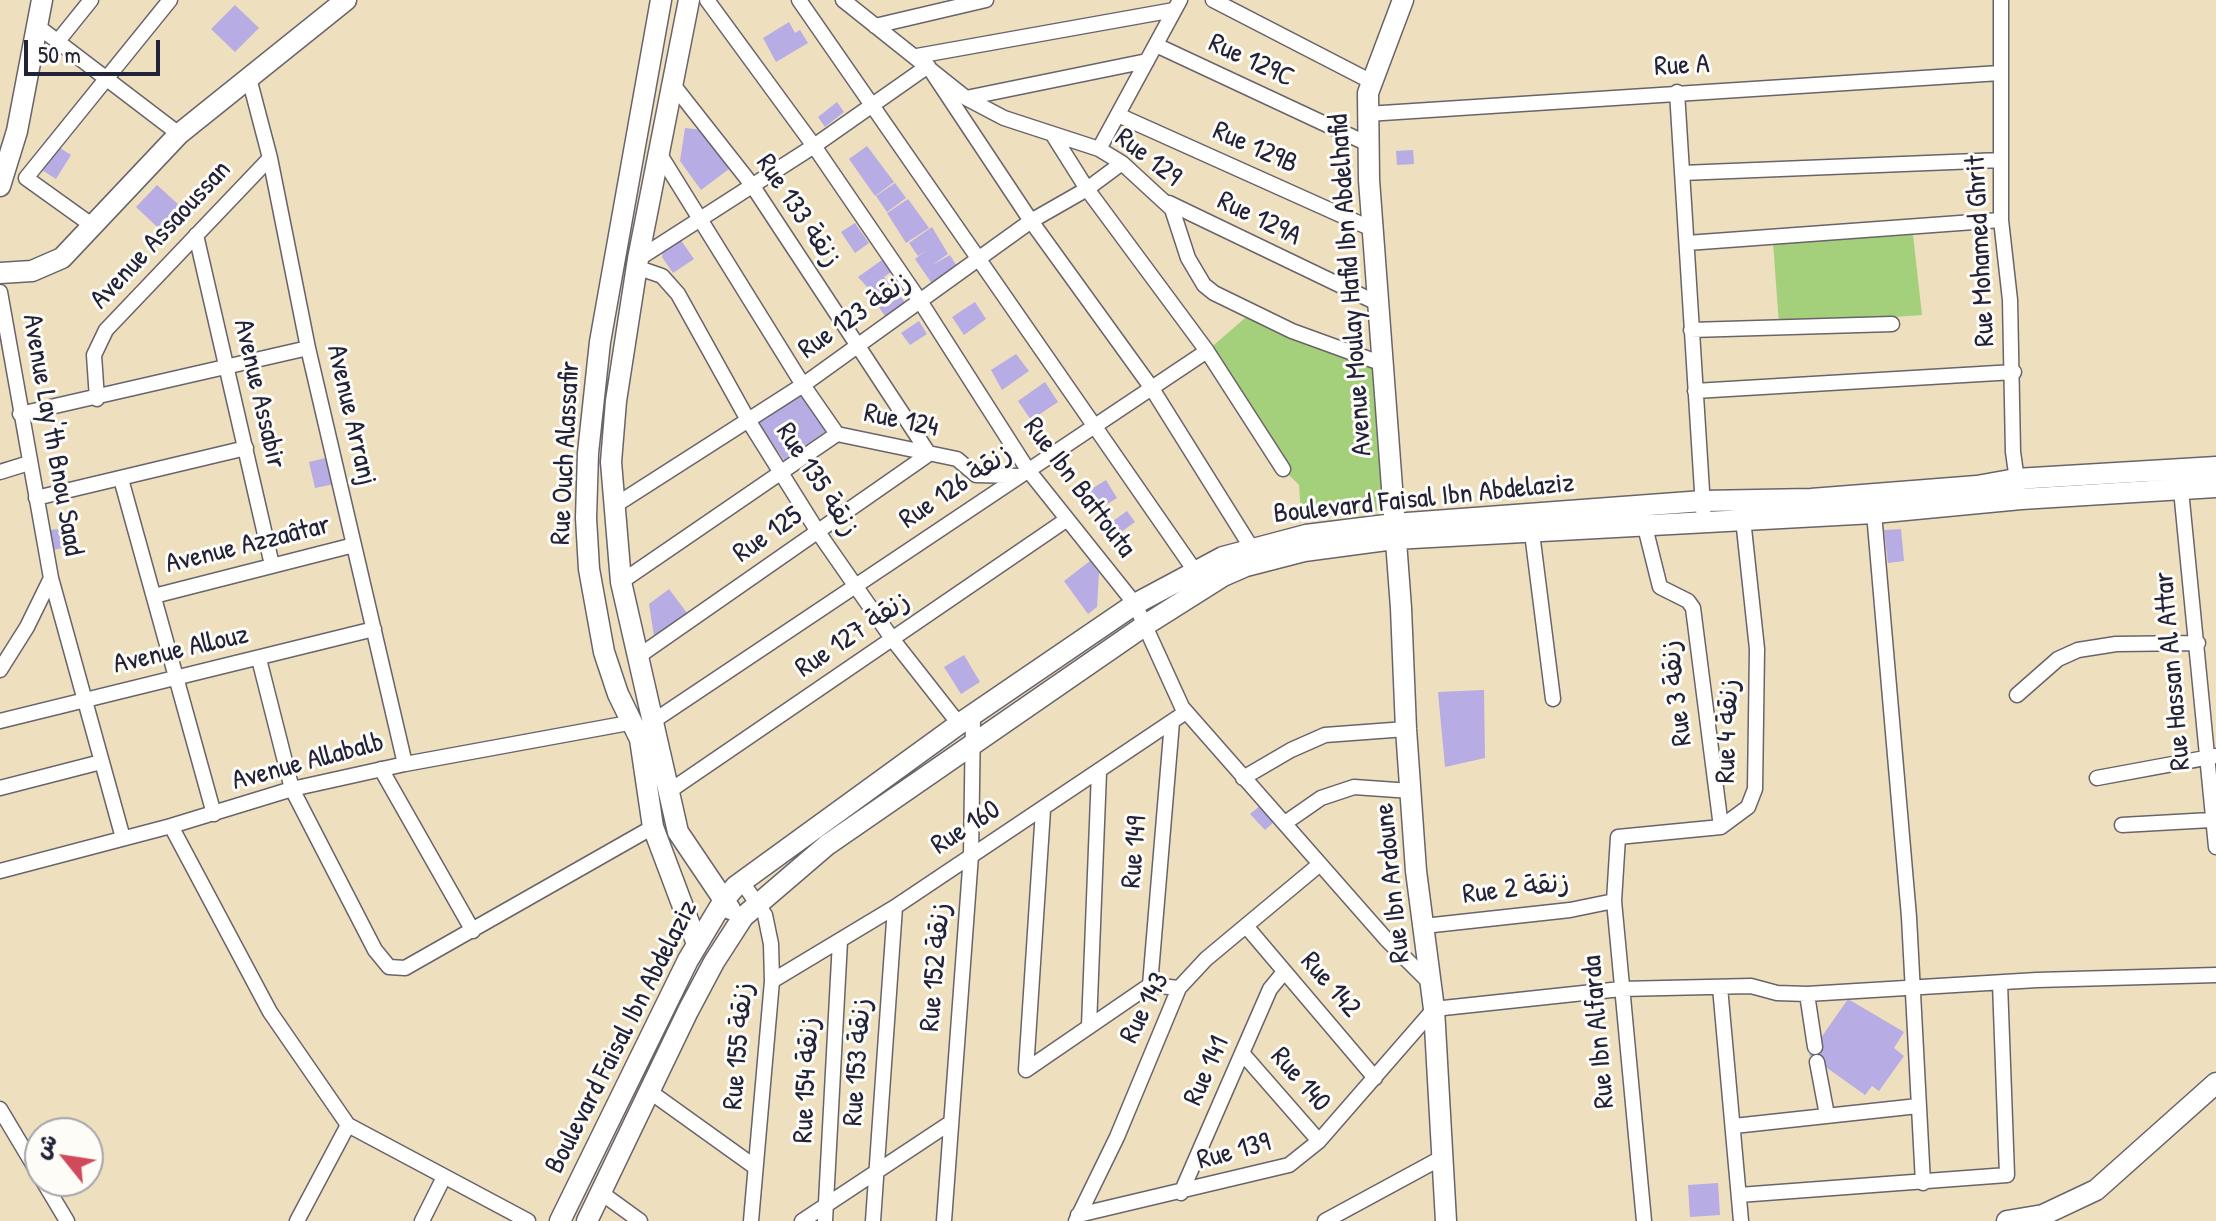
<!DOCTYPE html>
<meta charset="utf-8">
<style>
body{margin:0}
#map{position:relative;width:2216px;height:1221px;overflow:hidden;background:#eedfbf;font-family:"Patrick Hand","Playpen Sans Arabic",sans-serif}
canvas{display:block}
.north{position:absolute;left:24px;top:1117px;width:80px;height:80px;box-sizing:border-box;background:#fdfcf7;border:2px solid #a5a5ac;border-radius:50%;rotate:300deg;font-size:22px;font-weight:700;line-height:32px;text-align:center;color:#22223b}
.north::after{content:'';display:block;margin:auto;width:28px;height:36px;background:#d1495b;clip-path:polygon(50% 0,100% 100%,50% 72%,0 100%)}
.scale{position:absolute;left:24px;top:40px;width:136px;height:36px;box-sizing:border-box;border:4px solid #22223b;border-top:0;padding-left:10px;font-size:24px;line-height:28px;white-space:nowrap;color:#22223b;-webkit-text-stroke:6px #fdfcf7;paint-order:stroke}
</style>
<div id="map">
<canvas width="2216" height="1221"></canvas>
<div class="north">ش</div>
<div class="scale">50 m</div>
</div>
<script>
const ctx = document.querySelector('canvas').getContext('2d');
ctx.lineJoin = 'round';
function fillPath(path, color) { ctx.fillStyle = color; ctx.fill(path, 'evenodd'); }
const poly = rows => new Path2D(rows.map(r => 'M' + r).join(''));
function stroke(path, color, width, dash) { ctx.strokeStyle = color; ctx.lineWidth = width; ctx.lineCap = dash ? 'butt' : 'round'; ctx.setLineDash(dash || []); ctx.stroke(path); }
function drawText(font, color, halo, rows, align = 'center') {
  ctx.font = font + ' "Patrick Hand","Playpen Sans Arabic",sans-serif'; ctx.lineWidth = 6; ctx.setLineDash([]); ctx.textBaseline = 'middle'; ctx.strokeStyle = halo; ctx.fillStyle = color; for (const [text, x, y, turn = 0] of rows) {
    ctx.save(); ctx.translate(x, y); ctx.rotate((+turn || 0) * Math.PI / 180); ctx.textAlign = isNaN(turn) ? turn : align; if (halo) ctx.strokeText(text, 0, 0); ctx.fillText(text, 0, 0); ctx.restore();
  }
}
const green = poly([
 [1913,235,1922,315,1779,325,1773,242],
 [1252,312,1383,364,1385,510,1301,514,1299,485,1283,469,1207,351]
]);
const building = poly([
 [235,5,259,28,235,52,211,29],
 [789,22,795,33,800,30,808,43,776,62,763,38],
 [837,102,844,112,825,127,818,117],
 [685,128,703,130,729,169,701,190,680,161],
 [57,146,71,155,56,179,42,170],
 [867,146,894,182,875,196,849,159],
 [1413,150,1414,164,1397,165,1396,151],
 [895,183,906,198,887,212,876,196],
 [157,185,190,215,169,238,136,207],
 [908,199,929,228,906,243,887,213],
 [855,223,869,243,855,253,841,232],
 [932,227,948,254,932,265,950,255,958,268,933,285,915,259,927,250,918,256,909,243],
 [680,239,694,259,673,273,662,257,663,250],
 [882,260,891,272,884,277,905,302,885,316,876,303,879,300,858,277],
 [975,302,986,319,964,335,952,317],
 [919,321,927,334,910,345,901,333],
 [1016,354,1029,371,1002,390,991,370],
 [1045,382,1058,402,1031,420,1018,401],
 [802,389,829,429,784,460,756,420],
 [333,456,339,483,315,488,309,462],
 [1106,480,1117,498,1091,514,1080,496],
 [1127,511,1135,522,1110,540,1102,529],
 [65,528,68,547,53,550,50,530],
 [1901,529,1904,561,1888,563,1884,530],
 [1090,561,1099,573,1097,607,1088,614,1064,581],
 [669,589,687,613,654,636,649,604],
 [964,655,980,682,961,694,944,667],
 [1484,690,1485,758,1445,767,1438,692],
 [1261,805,1275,821,1265,830,1250,814],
 [1848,999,1904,1032,1894,1048,1904,1056,1879,1091,1872,1086,1865,1095,1809,1055],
 [1718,1183,1720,1215,1690,1217,1688,1185]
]);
const street = poly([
 [707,0,814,146,920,301,1028,470,1135,604,1182,707,1386,939,1431,984],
 [799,0,1195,571],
 [843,0,966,98,1004,118,1099,149,1122,163,1172,209,1188,258,1204,285,1214,293,1292,331,1383,364],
 [1213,0,1372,82],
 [2001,0,2001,220,2010,300,2013,452,2018,487],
 [36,25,179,134],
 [875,26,986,0],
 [58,41,91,0],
 [1156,45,1368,144],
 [917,56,1174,10],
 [249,78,270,158,308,348,405,764],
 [1677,92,1704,523],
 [966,98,1147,61],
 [1367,114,2000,73],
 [1118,115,1372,229],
 [1053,135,1087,189,1207,351,1283,469],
 [1099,149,1180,0],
 [659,153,803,385,837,434],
 [1682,173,2001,160],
 [1169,203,1377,303],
 [93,226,26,178,170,0],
 [196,235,272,565],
 [1687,243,2001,220],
 [638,259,814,146,928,66,1031,221,1151,387,1251,547],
 [636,267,662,276,678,294,748,420,818,532,893,640,959,724],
 [0,292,51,578,27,627,0,670],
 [1691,330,1892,324],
 [1695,391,2014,372],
 [97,399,94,355,106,330,270,158],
 [20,414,308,348],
 [0,472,29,463],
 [121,479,214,814],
 [2181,490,2216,847],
 [36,498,246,448],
 [614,506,803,385,1031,221,1087,189,1122,163],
 [1874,513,1909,917,1923,1183],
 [1645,527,1660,587,1688,601,1693,608,1721,827],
 [1532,533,1553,699],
 [51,578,123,838],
 [621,582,837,434,957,459,976,475,1018,476],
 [154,596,354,545],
 [636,658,929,454,752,185,671,82],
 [259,659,292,789,375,950,389,967,405,968,653,827],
 [2017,695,2058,659,2078,650,2116,644,2198,643],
 [655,720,1207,351],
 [0,721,374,629],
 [381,769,473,931],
 [1243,778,1291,750,1325,735,1406,729],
 [2097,778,2216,756],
 [0,788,101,762],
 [668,792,1066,520],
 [1285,823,1321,798,1354,787,1411,791],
 [2122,825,2211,820],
 [171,826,270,1012,348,1125,528,1221],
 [0,871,171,826,292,789,405,764,634,722],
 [742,882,765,915,771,944,772,981,751,1221],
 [1246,926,1375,1078],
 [1424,926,1570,910,1614,901],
 [772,981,895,907,1186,712],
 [1150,985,1172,722],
 [1720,987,1741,1221],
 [1807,994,1815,1047],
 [1089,1026,1099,772],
 [1243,1054,1319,1141],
 [1817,1062,1827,1115],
 [1026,1070,1043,810],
 [1026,1070,1150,985,1179,988],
 [649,1091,755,1167],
 [0,1109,40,1176],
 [1734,1126,1918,1106],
 [43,1181,67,1221],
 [600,1192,640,1221],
 [1181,1193,1270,989,1284,972],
 [1739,1195,2007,1175,2000,983],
 [1078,1215,1289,1165,1319,1141,1434,1009,1621,989,1751,986,1777,993,1807,994,2037,980,2216,975],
 [297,1221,348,1125],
 [422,1221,444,1177],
 [802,1221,950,1123],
 [825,1221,840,941],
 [873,1221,895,907],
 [944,1221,971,855,973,718],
 [1076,1221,1117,1137,1179,988,1206,959,1320,864],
 [1325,1221,1443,1157],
 [1644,1221,1614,901,1618,837,1721,827,1748,807,1755,789,1757,649,1743,519]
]);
const secondary = poly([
 [661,0,600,342,588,453,586,518,589,569,604,652,618,694,640,739,653,827,697,944],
 [689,0,638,259,616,401,611,462,621,582,678,832,730,909],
 [1403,0,1368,93,1369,180,1401,608,1406,729,1416,871,1434,1009,1446,1221],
 [0,186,17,131,42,0],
 [0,273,32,271,62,258,179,134,346,0],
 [560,1221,688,960,724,900,736,886,959,724,1135,604,1223,557,1306,535,1394,524,1703,501,1811,499,1977,486,2016,479,2216,467],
 [587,1221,688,1011,714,962,743,917,827,845,1147,624,1223,576,1246,566,1304,551,1394,539,1874,513,2021,499,2216,487],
 [2007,1221,2043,1215,2096,1190,2216,1083]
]);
const streetNames = [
 ["Rue 129C",1251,61,25],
 ["Rue A",1682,66,-3],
 ["Rue 129B",1255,148,24],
 ["Rue 129",1148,158,38],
 ["Rue 133 زنقة",798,211,56],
 ["Rue 129A",1259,219,26],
 ["Avenue Assaoussan",161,235,-47],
 ["Rue Mohamed Ghrit",1981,251,-93],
 ["Avenue Moulay Hafid Ibn Abdelhafid",1351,285,-94],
 ["Rue 123 زنقة",855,316,-35],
 ["Avenue Assabir",259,394,77],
 ["Avenue Arranj",351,415,77],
 ["Rue 124",901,421,12],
 ["Avenue Lay'th Bnou Saad",52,435,80],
 ["Rue Ouch Alassafir",566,453,-87],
 ["Rue 135 زنقة",817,480,57],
 ["Rue 126 زنقة",956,487,-34],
 ["Rue Ibn Battouta",1079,488,53],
 ["Boulevard Faisal Ibn Abdelaziz",1424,499,-6],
 ["Rue 125",768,535,-35],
 ["Avenue Azzaâtar",248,545,-14],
 ["Rue 127 زنقة",853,635,-34],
 ["Avenue Allouz",181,650,-13],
 ["Rue Hassan Al Attar",2173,671,-95],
 ["Rue 3 زنقة",1677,693,-97],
 ["Rue 4 زنقة",1728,731,-88],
 ["Avenue Allabalb",308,762,-15],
 ["Rue 160",966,828,-33],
 ["Rue 149",1135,852,-85],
 ["Rue Ibn Ardoune",1393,883,-96],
 ["Rue 2 زنقة",1516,889,-7],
 ["Rue 152 زنقة",936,967,-85],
 ["Rue 142",1330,985,49],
 ["Rue 143",1145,1008,-63],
 ["Rue Ibn Alfarda",1599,1032,-95],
 ["Boulevard Faisal Ibn Abdelaziz",622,1037,-63],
 ["Rue 155 زنقة",739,1046,-85],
 ["Rue 153 زنقة",858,1062,-86],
 ["Rue 141",1207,1071,-66],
 ["Rue 154 زنقة",807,1080,-87],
 ["Rue 140",1300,1080,49],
 ["Rue 139",1234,1152,-15]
];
fillPath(green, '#a4cf7b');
fillPath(building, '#b7ace4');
stroke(street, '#696469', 17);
stroke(secondary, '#696469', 23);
stroke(street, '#fff', 14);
stroke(secondary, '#fff', 20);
drawText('28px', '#22223b', '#fdfcf7', streetNames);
</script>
